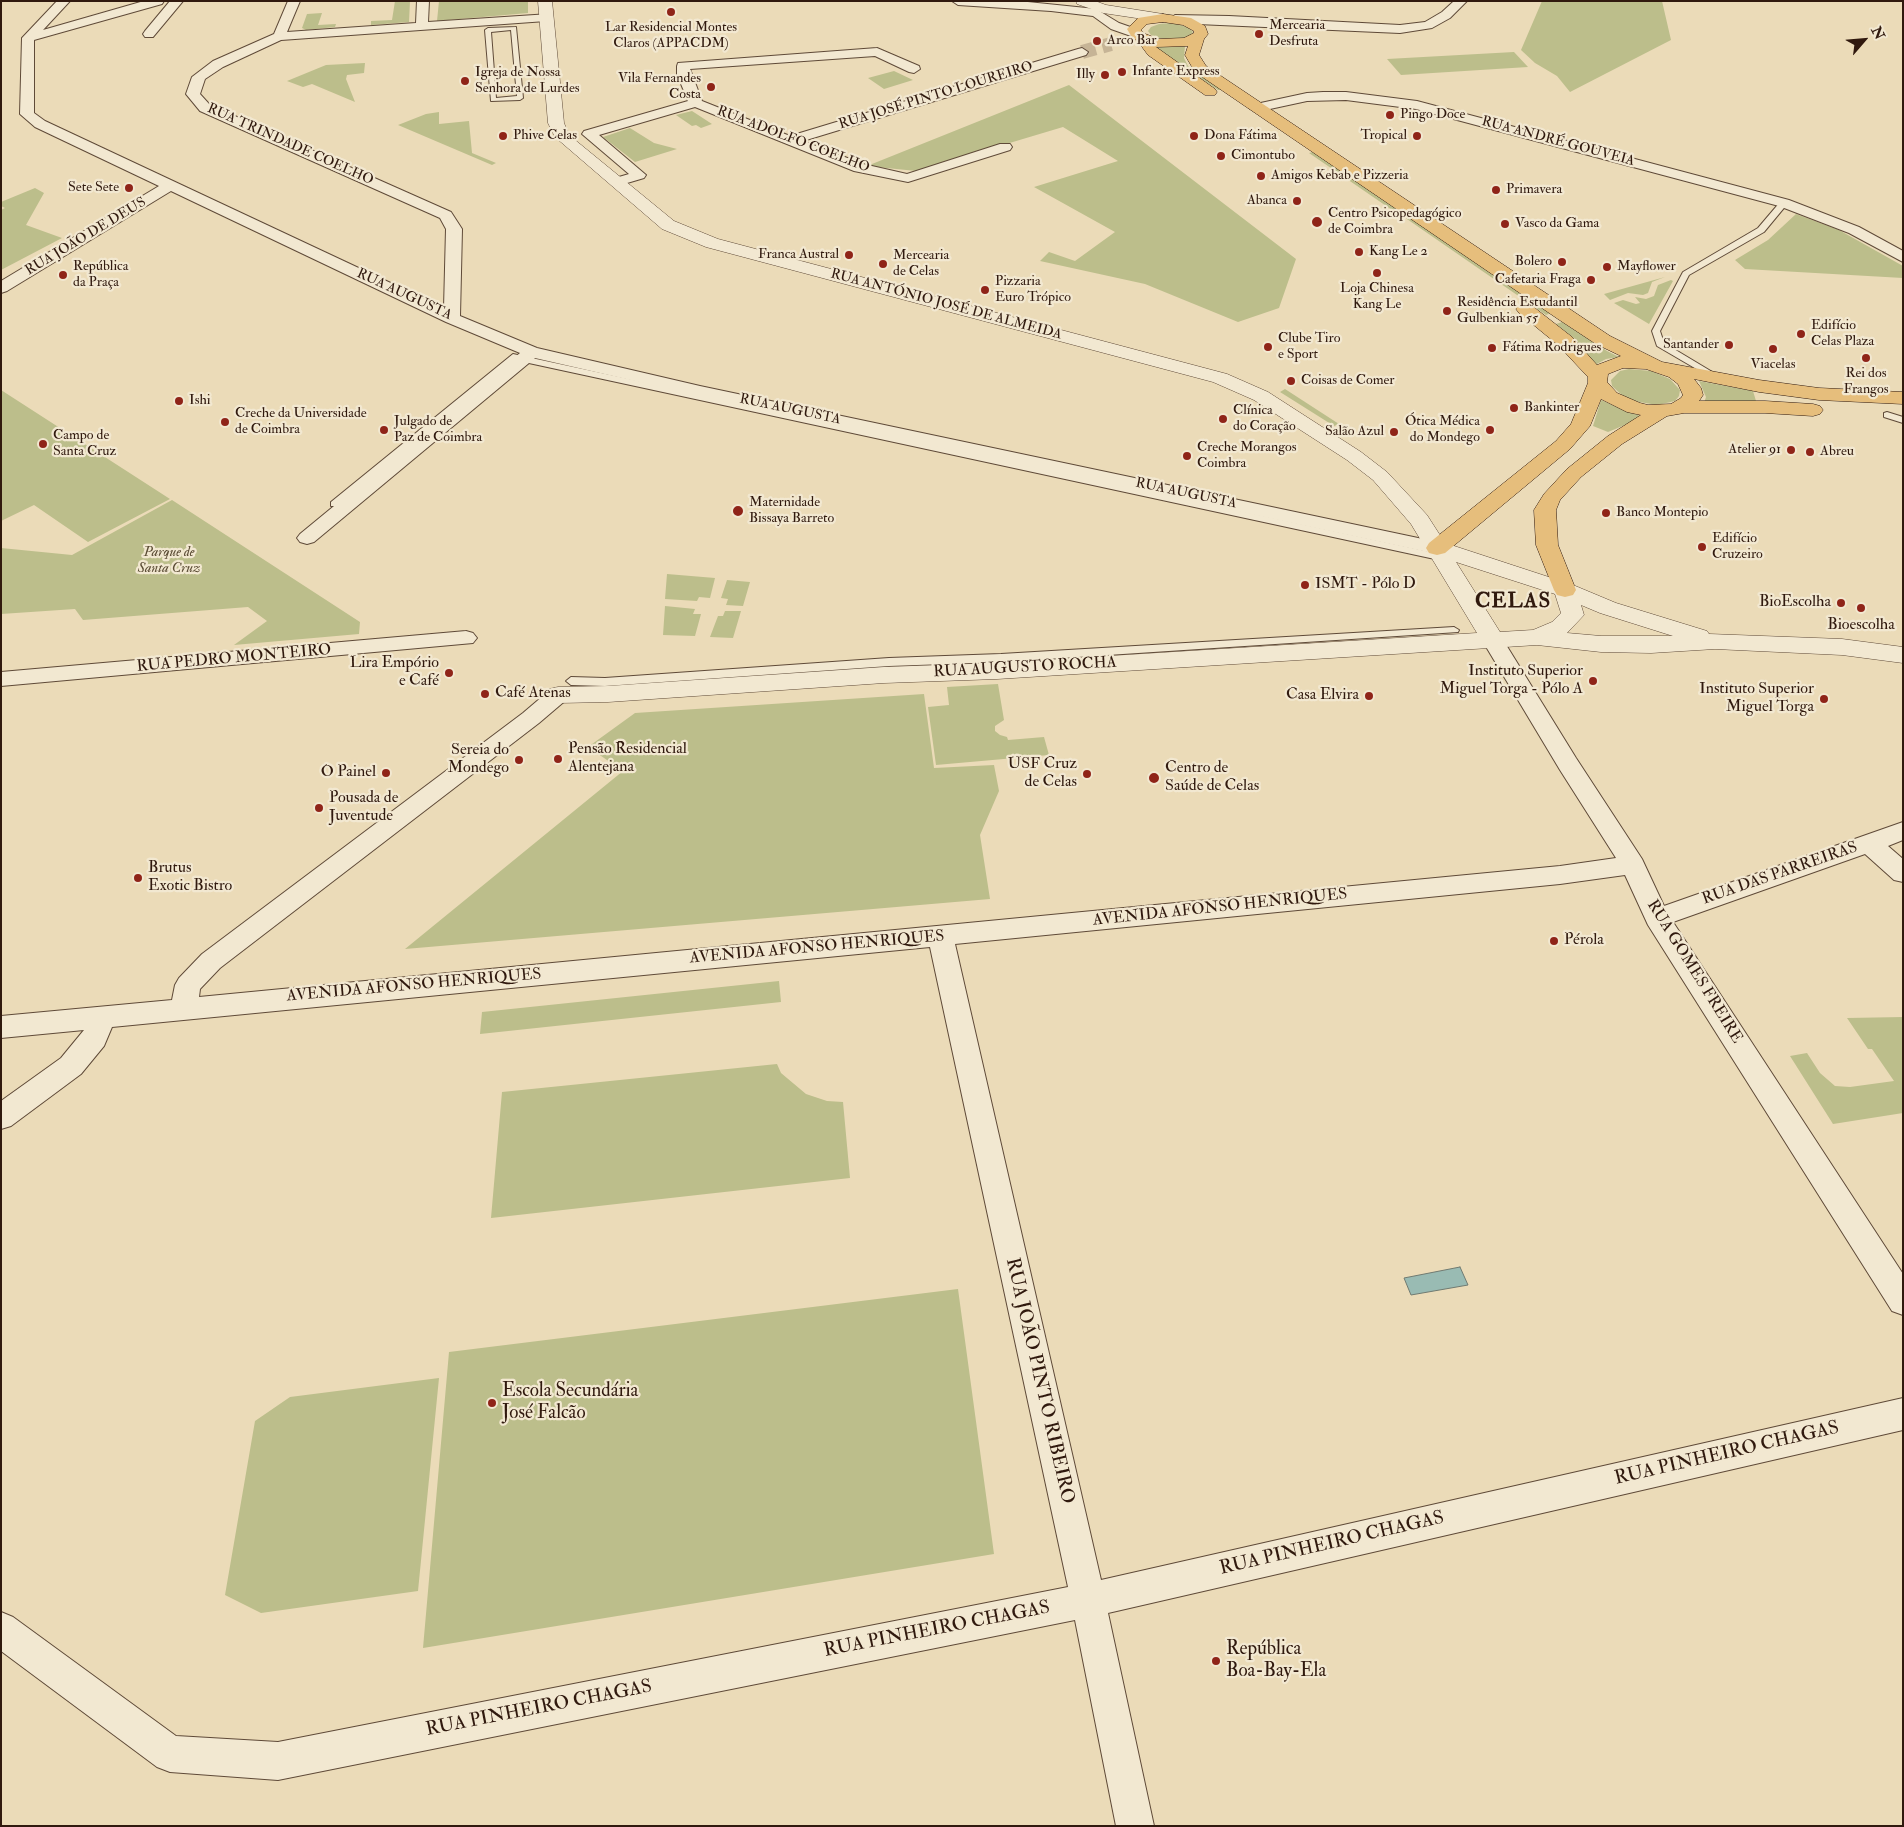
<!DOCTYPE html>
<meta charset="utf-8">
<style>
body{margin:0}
#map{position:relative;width:1904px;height:1827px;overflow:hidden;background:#ebdbb8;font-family:"IM FELL Double Pica",serif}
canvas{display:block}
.frame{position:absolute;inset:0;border:2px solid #30190e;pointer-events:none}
.north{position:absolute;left:1839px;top:15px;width:50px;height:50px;-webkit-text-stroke:4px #f2e8d1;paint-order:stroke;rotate:63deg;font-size:14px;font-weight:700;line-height:20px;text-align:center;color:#30190e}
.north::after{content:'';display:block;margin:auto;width:18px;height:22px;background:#30190e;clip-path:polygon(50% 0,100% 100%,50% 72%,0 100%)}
</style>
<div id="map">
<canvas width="1904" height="1827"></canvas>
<div class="frame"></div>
<div class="north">N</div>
</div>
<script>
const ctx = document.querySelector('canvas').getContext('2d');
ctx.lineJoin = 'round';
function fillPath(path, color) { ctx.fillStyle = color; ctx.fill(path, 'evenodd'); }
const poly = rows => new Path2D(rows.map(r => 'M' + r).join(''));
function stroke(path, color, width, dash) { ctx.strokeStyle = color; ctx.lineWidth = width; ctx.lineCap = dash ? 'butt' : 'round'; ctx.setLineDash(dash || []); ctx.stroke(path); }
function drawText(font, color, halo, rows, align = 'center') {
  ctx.font = font + ' "IM FELL Double Pica",serif'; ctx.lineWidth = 4.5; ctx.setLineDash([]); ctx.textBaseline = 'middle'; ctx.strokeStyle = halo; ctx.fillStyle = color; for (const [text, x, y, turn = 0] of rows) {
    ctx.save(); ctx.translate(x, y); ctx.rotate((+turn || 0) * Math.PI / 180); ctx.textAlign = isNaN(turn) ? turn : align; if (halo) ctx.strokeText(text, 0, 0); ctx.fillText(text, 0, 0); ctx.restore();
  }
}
const green = poly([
 [395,1,410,1,409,22,371,25,371,21,392,20],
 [439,1,528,1,528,13,437,21],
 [1542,1,1662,1,1671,40,1570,92,1557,76,1535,63,1521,50],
 [322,13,318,25,336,24,335,27,306,30,302,28,307,14],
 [1170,23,1181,25,1189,28,1193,32,1190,36,1182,39,1170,40,1159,38,1151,35,1148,31,1151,27,1159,24],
 [1185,46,1184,58,1188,66,1222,90,1218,90,1153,47],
 [1514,52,1528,67,1401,75,1387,59],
 [365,63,364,73,347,75,346,79,355,102,312,84,303,87,287,81,326,65],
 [894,71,913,80,884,89,868,78],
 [1069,85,1296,259,1279,308,1238,322,1145,284,1040,261,1049,252,1075,261,1115,232,1034,187,1118,161,1063,127,916,171,867,166],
 [692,111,712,124,701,128,696,125,692,126,676,115],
 [439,112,439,124,469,121,472,153,496,163,492,165,398,125,426,114],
 [630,128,654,143,677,149,635,162,603,137],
 [1313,152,1400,211,1395,212,1309,153],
 [35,188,44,193,26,225,62,238,1,270,1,210,5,208,1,206,1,202],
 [1796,214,1839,230,1903,266,1903,278,1745,269,1735,260,1768,240],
 [1408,216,1551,313,1546,315,1404,217],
 [1665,277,1652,282,1648,293,1643,295,1628,293,1610,300,1604,294],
 [1671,280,1673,281,1649,324,1614,303,1623,300,1636,304,1640,303,1635,297,1646,299,1654,296,1658,285],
 [1562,322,1607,351,1619,357,1606,359,1595,365,1575,339,1556,324],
 [1629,369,1651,371,1670,379,1680,390,1679,396,1675,401,1657,405,1634,401,1624,397,1612,386,1611,380,1620,371],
 [1699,381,1753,391,1756,401,1704,403,1706,397],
 [1285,389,1339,424,1334,426,1280,392],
 [1,390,170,499,88,542,34,505,1,521],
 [1601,400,1628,412,1644,417,1608,432,1593,426],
 [172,500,360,622,359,634,234,645,267,621,248,607,83,620,75,609,1,614,1,548,72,555],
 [667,574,715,578,710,598,699,597,697,601,665,599],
 [727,580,750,582,743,606,726,605,728,599,721,598],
 [665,606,695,609,693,614,701,614,695,636,663,635],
 [725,611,741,611,733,638,710,637,718,616,723,616],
 [998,684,1004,720,995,726,995,731,1000,735,1007,737,1008,740,1044,737,1049,755,936,765,928,707,949,705,947,687],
 [924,694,934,768,994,765,999,791,980,835,990,899,405,949,623,771,588,747,635,713],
 [779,981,781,1002,480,1034,482,1012],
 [1903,1017,1903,1113,1833,1124,1790,1056,1807,1053,1820,1073,1835,1086,1850,1087,1894,1081,1872,1049,1868,1049,1847,1018],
 [777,1064,781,1073,806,1094,827,1101,843,1102,850,1178,491,1218,502,1092],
 [958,1289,994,1554,423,1648,449,1352],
 [439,1378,418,1591,261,1613,225,1595,255,1421,290,1397]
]);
const water = poly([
 [1460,1267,1468,1285,1411,1295,1404,1278,1460,1267]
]);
const minorTunnel = poly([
 [1082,52,1111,44]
]);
const service = poly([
 [516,27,523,98,520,100,491,101,485,30,488,28,516,27],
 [511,30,517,96,496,98,491,32,511,30],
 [1781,201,1788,203,1764,232,1689,275,1660,331,1664,343,1724,379,1717,381,1657,346,1652,331,1683,272,1758,228,1781,201],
 [513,354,1444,555,1449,558,1444,561,515,360,337,506,331,506,331,502,513,354],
 [1887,412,1903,417,1903,423,1884,417,1884,413,1887,412],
 [1454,627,1459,630,1458,632,1001,662,889,666,605,686,571,685,566,681,571,677,605,678,889,658,1001,654,1454,627]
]);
const minor = poly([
 [57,1,70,1,43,30,144,1,164,1,162,4,34,40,34,113,45,121,444,308,446,229,440,218,200,111,186,94,192,77,213,61,274,34,288,1,300,1,287,32,416,23,417,1,429,1,428,22,550,14,552,17,546,21,281,40,223,67,205,79,200,94,210,105,451,212,462,229,460,316,537,348,700,386,1437,542,1444,544,1447,548,1444,552,1437,554,700,396,535,358,314,542,307,544,300,542,297,538,300,534,520,353,446,322,171,191,7,291,1,293,1,281,159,186,35,127,20,114,22,38,57,1],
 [170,1,183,1,153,37,145,37,143,34,145,31,170,1],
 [952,1,1018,1,1096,9,1119,23,1139,30,1141,33,1135,37,1131,36,1111,29,1093,16,1051,11,958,5,952,1],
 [1454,1,1467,1,1450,18,1432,28,1400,33,1175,23,1169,19,1175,15,1229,16,1400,25,1425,22,1442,12,1454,1],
 [877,48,919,66,920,69,914,73,909,72,875,56,690,69,702,101,790,136,1078,49,1082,48,1088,52,1086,55,803,141,863,164,907,174,1000,144,1010,144,1012,147,1010,150,908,182,854,171,695,107,599,135,646,175,644,178,617,186,612,185,610,182,612,179,629,174,582,134,584,131,688,101,677,74,677,66,678,63,877,48],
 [1323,92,1346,92,1417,101,1789,200,1859,227,1903,251,1903,262,1849,233,1779,206,1416,109,1346,100,1307,101,1256,112,1249,108,1256,104,1307,93,1323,92],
 [466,631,473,633,477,638,473,643,1,686,1,672,466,631],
 [1493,633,1500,635,1576,758,1642,859,1664,906,1903,822,1903,840,1888,846,1903,859,1903,882,1894,880,1865,854,1673,922,1903,1274,1903,1315,1892,1311,1648,925,1625,875,1560,884,955,944,1101,1580,1903,1398,1903,1430,1108,1613,1154,1826,1116,1826,1075,1620,278,1780,170,1772,157,1767,1,1651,1,1612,13,1617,176,1736,278,1742,1068,1587,930,947,112,1027,104,1046,81,1074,11,1126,1,1129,1,1101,61,1058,84,1030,1,1038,1,1016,172,1000,175,985,179,978,202,954,523,713,550,690,558,688,566,690,569,695,566,700,539,723,220,968,200,989,199,997,1560,866,1616,858,1560,770,1482,640,1486,635,1493,633]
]);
const tertiary = poly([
 [538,1,552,1,564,123,569,135,674,221,718,239,1227,374,1268,392,1361,452,1387,472,1427,515,1445,543,1573,585,1616,603,1707,631,1709,634,1842,639,1903,647,1903,663,1842,655,1715,649,1651,653,1601,652,1537,645,997,679,884,683,608,702,558,703,549,701,546,695,549,689,558,687,608,686,884,667,997,663,1477,633,1411,524,1373,480,1347,460,1254,400,1213,382,706,247,662,229,555,137,548,123,538,1],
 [1456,562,1555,594,1561,613,1552,622,1533,630,1500,632,1456,562],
 [1581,605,1600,613,1673,636,1601,636,1567,633,1584,615,1581,605],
 [1076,1,1095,1,1106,5,1163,14,1170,18,1163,22,1103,13,1077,4,1076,1]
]);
const primary = poly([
 [1163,14,1191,18,1205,26,1208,34,1204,39,1199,55,1206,66,1610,336,1662,362,1759,380,1819,388,1903,392,1903,404,1819,400,1759,392,1694,379,1701,388,1703,395,1699,401,1765,401,1813,404,1820,406,1823,410,1820,414,1813,416,1765,413,1684,413,1667,416,1622,444,1581,477,1560,500,1556,510,1558,545,1576,590,1573,595,1565,597,1557,595,1554,590,1536,545,1534,510,1544,494,1567,469,1608,436,1641,415,1627,412,1601,399,1590,426,1570,449,1445,553,1437,555,1429,553,1426,548,1429,543,1556,441,1571,424,1588,383,1588,377,1558,345,1519,313,1516,309,1519,305,1525,304,1531,305,1572,337,1597,365,1621,356,1596,344,1558,319,1195,72,1185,55,1188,46,1156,47,1215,89,1217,92,1215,95,1205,95,1148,55,1137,40,1133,39,1127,29,1138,18,1163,14],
 [1163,22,1183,25,1194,31,1194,33,1184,38,1158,39,1143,33,1141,30,1147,24,1163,22],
 [1623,368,1646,369,1669,377,1678,384,1683,395,1681,398,1671,404,1648,405,1640,403,1617,393,1607,382,1608,374,1623,368]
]);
const markers = [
 [671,12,5,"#8f2418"],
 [1259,34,5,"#8f2418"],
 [1097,41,5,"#8f2418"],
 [1122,72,5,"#8f2418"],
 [1105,75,5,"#8f2418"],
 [465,81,5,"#8f2418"],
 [711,87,5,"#8f2418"],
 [1390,115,5,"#8f2418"],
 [503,136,5,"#8f2418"],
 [1194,136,5,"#8f2418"],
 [1417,136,5,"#8f2418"],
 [1221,156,5,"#8f2418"],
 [1261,176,5,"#8f2418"],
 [129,188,5,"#8f2418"],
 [1496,190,5,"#8f2418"],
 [1297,201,5,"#8f2418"],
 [1317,222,6,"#8f2418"],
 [1505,224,5,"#8f2418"],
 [1359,252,5,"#8f2418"],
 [849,255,5,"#8f2418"],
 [1562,262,5,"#8f2418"],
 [883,264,5,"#8f2418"],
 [1607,267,5,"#8f2418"],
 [1377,273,5,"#8f2418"],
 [63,275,5,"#8f2418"],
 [1591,280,5,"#8f2418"],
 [985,290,5,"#8f2418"],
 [1447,311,5,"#8f2418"],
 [1801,334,5,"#8f2418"],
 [1729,345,5,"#8f2418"],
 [1268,347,5,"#8f2418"],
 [1492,348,5,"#8f2418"],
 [1773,349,5,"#8f2418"],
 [1866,358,5,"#8f2418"],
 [1291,381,5,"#8f2418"],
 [179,401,5,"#8f2418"],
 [1514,408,5,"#8f2418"],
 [1223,419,5,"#8f2418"],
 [225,422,5,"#8f2418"],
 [384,430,5,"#8f2418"],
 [1490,430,5,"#8f2418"],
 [1394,432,5,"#8f2418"],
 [43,444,5,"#8f2418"],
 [1791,450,5,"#8f2418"],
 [1810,452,5,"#8f2418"],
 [1187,456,5,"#8f2418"],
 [738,511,6,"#8f2418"],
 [1606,513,5,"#8f2418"],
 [1702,547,5,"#8f2418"],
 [1305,585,5,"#8f2418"],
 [1841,603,5,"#8f2418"],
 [1861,608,5,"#8f2418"],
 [449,673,5,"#8f2418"],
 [1593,681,5,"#8f2418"],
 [485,694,5,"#8f2418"],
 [1369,696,5,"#8f2418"],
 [1824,699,5,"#8f2418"],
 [558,759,5,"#8f2418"],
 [519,760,5,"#8f2418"],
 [386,773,5,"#8f2418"],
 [1087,774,5,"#8f2418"],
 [1154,778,6,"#8f2418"],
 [319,808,5,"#8f2418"],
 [138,878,5,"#8f2418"],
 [1554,941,5,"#8f2418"],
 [492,1403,5,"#8f2418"],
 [1216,1661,5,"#8f2418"]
];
const farPoinames = [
 ["Mercearia",1269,26],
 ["Desfruta",1269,42],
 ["Lar Residencial Montes",671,28,"center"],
 ["Claros (APPACDM)",671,44,"center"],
 ["Arco Bar",1107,41],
 ["Infante Express",1132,72],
 ["Igreja de Nossa",475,73],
 ["Senhora de Lurdes",475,89],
 ["Illy",1095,75,"right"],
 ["Vila Fernandes",701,79,"right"],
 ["Costa",701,95,"right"],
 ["Pingo Doce",1400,115],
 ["Phive Celas",513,136],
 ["Dona Fátima",1204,136],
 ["Tropical",1407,136,"right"],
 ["Cimontubo",1231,156],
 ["Amigos Kebab e Pizzeria",1271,176],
 ["Sete Sete",119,188,"right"],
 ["Primavera",1506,190],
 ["Abanca",1287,201,"right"],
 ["Centro Psicopedagógico",1328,214],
 ["de Coimbra",1328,230],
 ["Vasco da Gama",1515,224],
 ["Kang Le 2",1369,252],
 ["Franca Austral",839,255,"right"],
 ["Mercearia",893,256],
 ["de Celas",893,272],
 ["Bolero",1552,262,"right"],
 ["República",73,267],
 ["da Praça",73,283],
 ["Mayflower",1617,267],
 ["Cafetaria Fraga",1581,280,"right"],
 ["Pizzaria",995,282],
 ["Euro Trópico",995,298],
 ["Loja Chinesa",1377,289,"center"],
 ["Kang Le",1377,305,"center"],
 ["Residência Estudantil",1457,303],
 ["Gulbenkian 55",1457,319],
 ["Edifício",1811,326],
 ["Celas Plaza",1811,342],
 ["Clube Tiro",1278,339],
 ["e Sport",1278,355],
 ["Santander",1719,345,"right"],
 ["Fátima Rodrigues",1502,348],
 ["Viacelas",1773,365,"center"],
 ["Rei dos",1866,374,"center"],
 ["Frangos",1866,390,"center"],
 ["Coisas de Comer",1301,381],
 ["Ishi",189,401],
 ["Bankinter",1524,408],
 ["Clínica",1233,411],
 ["do Coração",1233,427],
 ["Creche da Universidade",235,414],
 ["de Coimbra",235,430],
 ["Julgado de",394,422],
 ["Paz de Coimbra",394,438],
 ["Ótica Médica",1480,422,"right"],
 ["do Mondego",1480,438,"right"],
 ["Salão Azul",1384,432,"right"],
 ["Campo de",53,436],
 ["Santa Cruz",53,452],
 ["Creche Morangos",1197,448],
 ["Coimbra",1197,464],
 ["Atelier 91",1781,450,"right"],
 ["Abreu",1820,452],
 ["Maternidade",749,503],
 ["Bissaya Barreto",749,519],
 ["Banco Montepio",1616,513],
 ["Edifício",1712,539],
 ["Cruzeiro",1712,555]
];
const farStreetnames = [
 ["RUA JOSÉ PINTO LOUREIRO",936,96,-17],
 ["RUA ADOLFO COELHO",793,140,21],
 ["RUA ANDRÉ GOUVEIA",1558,142,15],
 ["RUA TRINDADE COELHO",290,145,24],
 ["RUA JOÃO DE DEUS",86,237,-31],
 ["RUA AUGUSTA",404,295,25],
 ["RUA ANTÓNIO JOSÉ DE ALMEIDA",946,305,15],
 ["RUA AUGUSTA",790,410,12],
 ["RUA AUGUSTA",1186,494,12]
];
const farParknames = [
 ["Parque de",169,553],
 ["Santa Cruz",169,569]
];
const poiNames = [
 ["ISMT - Pólo D",1315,585,"left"],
 ["BioEscolha",1831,603],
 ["Bioescolha",1861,626,"center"],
 ["Lira Empório",439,664],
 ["e Café",439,682],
 ["Instituto Superior",1583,672],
 ["Miguel Torga - Pólo A",1583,690],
 ["Instituto Superior",1814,690],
 ["Miguel Torga",1814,708],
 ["Café Atenas",495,694,"left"],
 ["Casa Elvira",1359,696],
 ["Pensão Residencial",568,750,"left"],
 ["Alentejana",568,768,"left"],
 ["Sereia do",509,751],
 ["Mondego",509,769],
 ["USF Cruz",1077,765],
 ["de Celas",1077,783],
 ["Centro de",1165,769,"left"],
 ["Saúde de Celas",1165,787,"left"],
 ["O Painel",376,773],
 ["Pousada de",329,799,"left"],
 ["Juventude",329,817,"left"],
 ["Brutus",148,869,"left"],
 ["Exotic Bistro",148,887,"left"],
 ["Pérola",1564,941,"left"]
];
const streetNames = [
 ["RUA PEDRO MONTEIRO",234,659,-5],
 ["RUA AUGUSTO ROCHA",1025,668,-3],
 ["RUA DAS PARREIRAS",1780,874,-19],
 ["AVENIDA AFONSO HENRIQUES",1220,908,-6],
 ["AVENIDA AFONSO HENRIQUES",817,948,-5],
 ["RUA GOMES FREIRE",1694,972,58],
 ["AVENIDA AFONSO HENRIQUES",414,986,-5]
];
const nearStreetnames = [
 ["RUA JOÃO PINTO RIBEIRO",1039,1381,77],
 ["RUA PINHEIRO CHAGAS",1727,1454,-13],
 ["RUA PINHEIRO CHAGAS",1332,1544,-13],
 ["RUA PINHEIRO CHAGAS",937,1630,-11],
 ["RUA PINHEIRO CHAGAS",539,1709,-11]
];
const nearPoinames = [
 ["Escola Secundária",502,1392],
 ["José Falcão",502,1414],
 ["República",1226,1650],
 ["Boa-Bay-Ela",1226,1672]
];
const districtNames = [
 ["CELAS",1513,602]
];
fillPath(green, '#bcbe8b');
fillPath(water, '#99bbb3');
stroke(water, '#6f7a71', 1);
stroke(minorTunnel, '#c6b496', 14, [14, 7]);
stroke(service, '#5f4a38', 2);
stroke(minor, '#5f4a38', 2);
stroke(tertiary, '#5f4a38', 1);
stroke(primary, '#30190e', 1);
fillPath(service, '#f2e8d1');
fillPath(minor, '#f2e8d1');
fillPath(tertiary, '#f2e8d1');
fillPath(primary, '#e6be7c');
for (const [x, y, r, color] of markers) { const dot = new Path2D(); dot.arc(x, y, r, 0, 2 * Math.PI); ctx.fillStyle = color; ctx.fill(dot); stroke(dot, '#f2e8d1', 2); }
drawText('14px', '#30190e', '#f2e8d1', farPoinames, 'left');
drawText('14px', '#30190e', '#f2e8d1', farStreetnames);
drawText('italic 14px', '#5a4b34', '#f2e8d1', farParknames);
drawText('16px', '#30190e', '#f2e8d1', poiNames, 'right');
drawText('16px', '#30190e', '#f2e8d1', streetNames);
drawText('19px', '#30190e', '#f2e8d1', nearStreetnames);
drawText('19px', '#30190e', '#f2e8d1', nearPoinames, 'left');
ctx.letterSpacing = '1px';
drawText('bold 21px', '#30190e', '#f2e8d1', districtNames);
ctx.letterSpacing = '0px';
</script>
